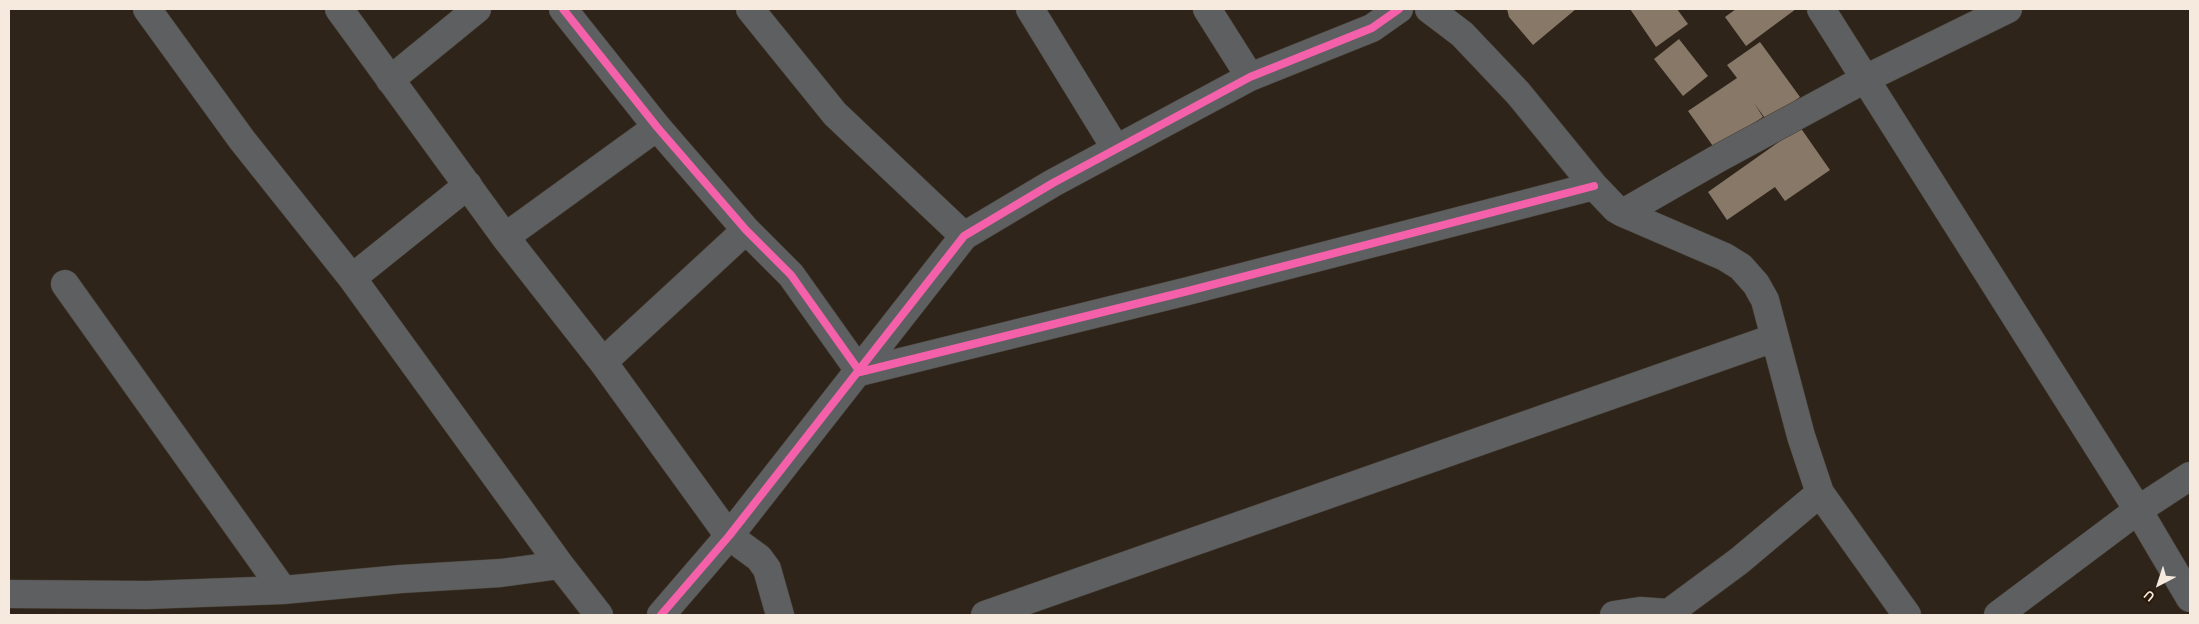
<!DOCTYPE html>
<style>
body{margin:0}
#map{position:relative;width:2199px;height:624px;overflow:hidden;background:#2e241a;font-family:Karla,sans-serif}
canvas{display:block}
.frame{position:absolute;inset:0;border:10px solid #f6eadf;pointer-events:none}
.north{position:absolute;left:2134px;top:559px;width:50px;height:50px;-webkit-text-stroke:4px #2b1a09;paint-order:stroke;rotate:220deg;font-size:14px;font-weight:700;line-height:20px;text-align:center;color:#f6eadf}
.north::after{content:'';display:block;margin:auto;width:18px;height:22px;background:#f6eadf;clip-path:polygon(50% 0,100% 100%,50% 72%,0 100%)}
</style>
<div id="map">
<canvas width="2199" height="624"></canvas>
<div class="frame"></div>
<div class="north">U</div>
</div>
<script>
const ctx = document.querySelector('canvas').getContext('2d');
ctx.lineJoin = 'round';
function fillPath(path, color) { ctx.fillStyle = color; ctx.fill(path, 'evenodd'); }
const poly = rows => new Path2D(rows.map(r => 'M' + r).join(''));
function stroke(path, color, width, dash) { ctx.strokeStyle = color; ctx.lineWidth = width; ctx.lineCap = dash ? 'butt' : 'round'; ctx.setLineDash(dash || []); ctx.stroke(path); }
const building = poly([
 [1507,9,1576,9,1533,45,1509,17],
 [1630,9,1677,9,1688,24,1656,47],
 [1736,9,1796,9,1746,46,1725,17],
 [1679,39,1708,76,1683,96,1654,59],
 [1760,42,1800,97,1767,121,1754,103,1763,117,1715,149,1688,111,1737,78,1727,65],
 [1800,127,1830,170,1785,201,1775,187,1727,220,1708,192]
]);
const minor = poly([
 [147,9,242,140,352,278,560,565],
 [339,9,505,237,603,362,729,536,759,558,767,569,780,615],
 [563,9,657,127,746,230,791,275,860,372,1188,291,1594,186],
 [750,9,835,114,964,236],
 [1030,9,1116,149],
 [1207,9,1250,77],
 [1429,9,1462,34,1518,93,1594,186,1616,209,1623,213,1725,257,1741,267,1756,284,1765,300,1801,436,1820,493,1739,561,1666,615],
 [1821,9,2138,510,2190,598],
 [390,80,477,9],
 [1623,213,1717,159,1865,79,2008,9],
 [505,237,657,127],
 [352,278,468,185],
 [65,284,283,590],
 [603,362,746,230],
 [1820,493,1907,615],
 [9,594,147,595,283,590,401,579,501,573,560,565,599,615],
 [661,615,729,536,964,236,1053,183,1250,77,1372,28,1399,9],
 [985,615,1774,338],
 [1614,615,1640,611,1669,613],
 [1998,615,2138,510,2190,476]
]);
const cycleway = poly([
 [563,9,657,127,746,230,791,275,860,372,1188,291,1594,186],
 [661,615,729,536,964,236,1053,183,1250,77,1372,28,1399,9]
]);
fillPath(building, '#887868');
stroke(minor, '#484037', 29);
stroke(minor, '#5e5f60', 28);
stroke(cycleway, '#f560ab', 8);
</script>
